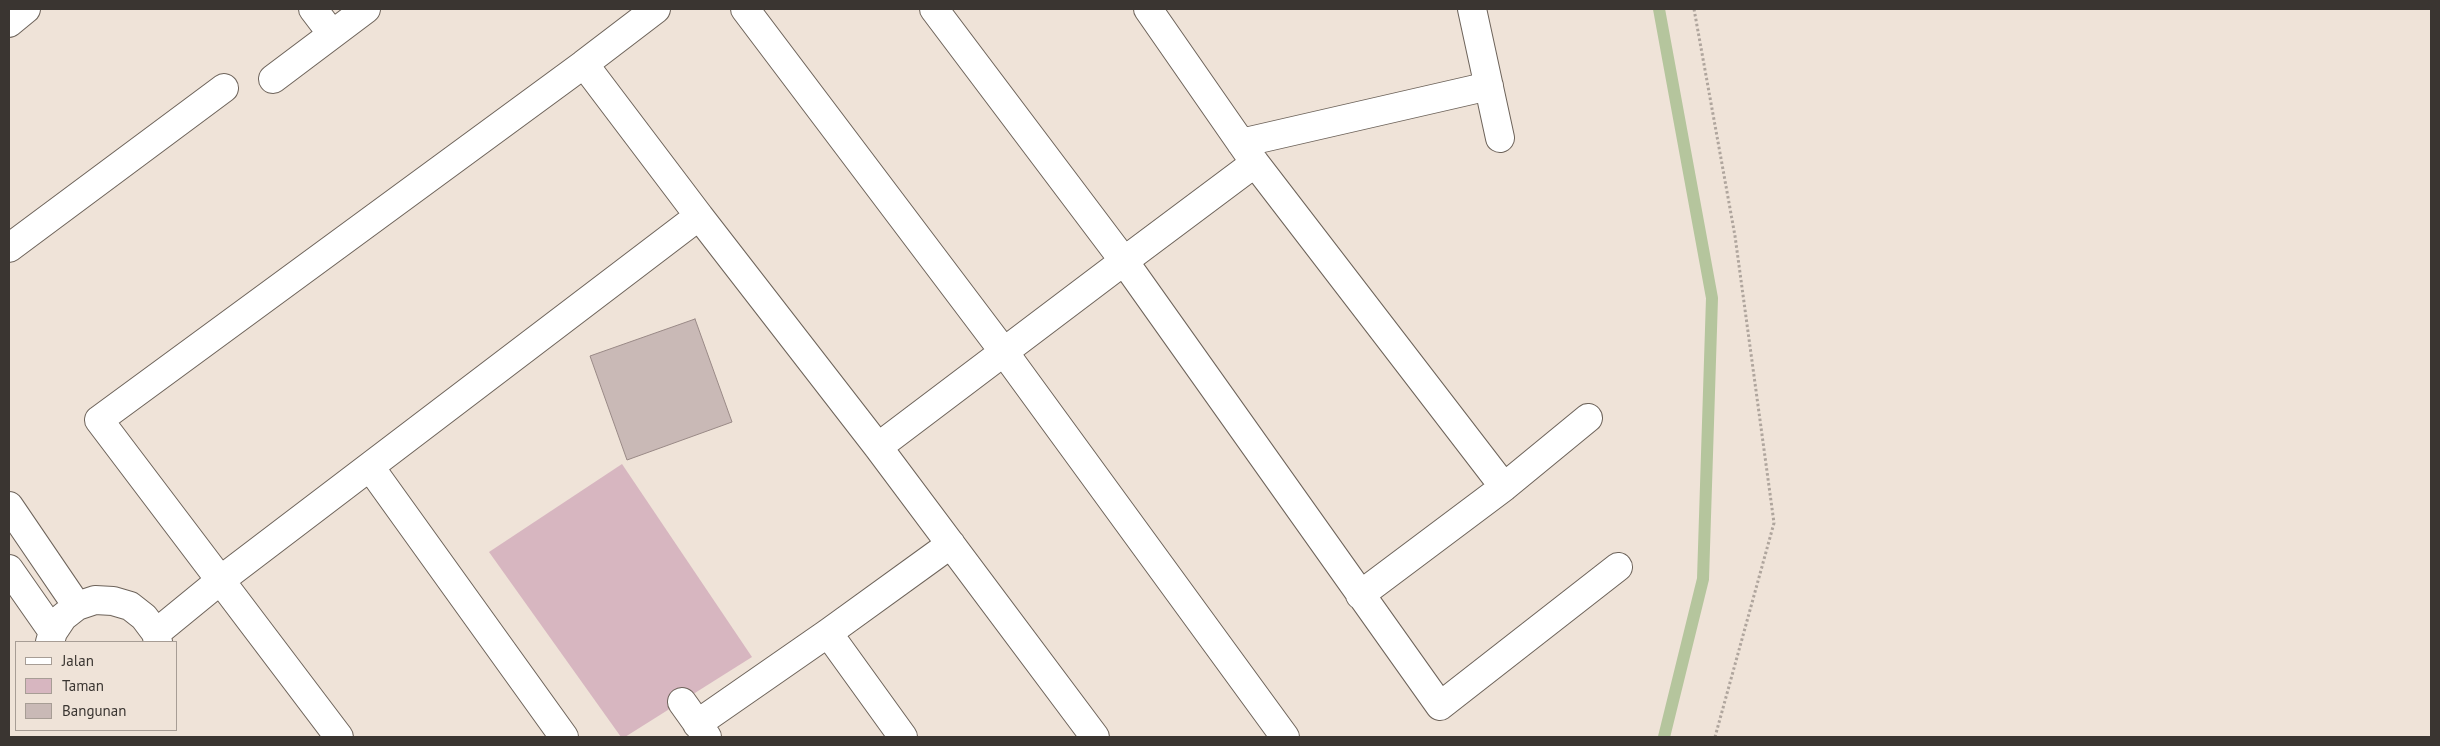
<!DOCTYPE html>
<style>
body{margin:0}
#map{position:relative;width:2440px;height:746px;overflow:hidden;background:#efe3d8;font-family:"PT Sans",sans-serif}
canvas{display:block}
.frame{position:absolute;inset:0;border:10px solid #3a3531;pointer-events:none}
.legend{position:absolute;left:15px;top:641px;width:162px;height:90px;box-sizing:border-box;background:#efe3d8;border:1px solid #a79d95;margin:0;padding:6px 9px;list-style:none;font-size:15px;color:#3a3531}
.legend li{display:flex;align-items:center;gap:10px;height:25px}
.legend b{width:25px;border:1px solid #a79d95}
</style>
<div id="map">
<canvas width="2440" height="746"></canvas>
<div class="frame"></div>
<ul class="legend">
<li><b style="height:6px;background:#fff"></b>Jalan</li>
<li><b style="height:14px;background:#d7b6c0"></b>Taman</li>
<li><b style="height:14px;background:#c9b9b6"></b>Bangunan</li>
</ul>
</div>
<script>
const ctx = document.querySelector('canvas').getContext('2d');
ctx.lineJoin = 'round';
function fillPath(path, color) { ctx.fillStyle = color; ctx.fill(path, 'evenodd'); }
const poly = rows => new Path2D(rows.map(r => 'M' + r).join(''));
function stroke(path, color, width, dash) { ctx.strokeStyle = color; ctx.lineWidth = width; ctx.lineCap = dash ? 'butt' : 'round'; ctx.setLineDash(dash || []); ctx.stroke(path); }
const green = poly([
 [622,464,752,657,625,737,621,737,489,552]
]);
const stream = poly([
 [1659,9,1712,298,1703,579,1664,737]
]);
const building = poly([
 [695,319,732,422,627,460,590,356,695,319]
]);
const path = poly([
 [1694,9,1735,236,1774,523,1715,737]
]);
const minor = poly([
 [313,9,332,34],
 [656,9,584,64,699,216],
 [745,9,1004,352,1285,737],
 [1148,9,1255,163,1124,261,1440,706,1618,567],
 [1472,9,1500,138],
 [9,23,26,9],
 [273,79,366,9],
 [1241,143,1489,86],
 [1255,163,1504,487],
 [9,248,224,88],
 [878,447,1124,261,934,9],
 [370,467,564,737],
 [9,506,77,606],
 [9,569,53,632],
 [1360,595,1504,487,1588,418],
 [156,633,222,579,699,216,878,447,1095,737],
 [828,633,903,737],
 [50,642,53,632,63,617,77,606,95,600,113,601,130,606,144,617,156,633,158,642],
 [682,702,707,737],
 [697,724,828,633,951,544],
 [339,737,99,420,584,64]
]);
fillPath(green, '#d7b6c0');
stroke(stream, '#b5c59d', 12);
fillPath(building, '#c9b9b6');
stroke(building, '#998986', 1);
stroke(minor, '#6d635a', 30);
stroke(path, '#afa59d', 3, [2.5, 2.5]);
stroke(minor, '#fff', 28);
</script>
